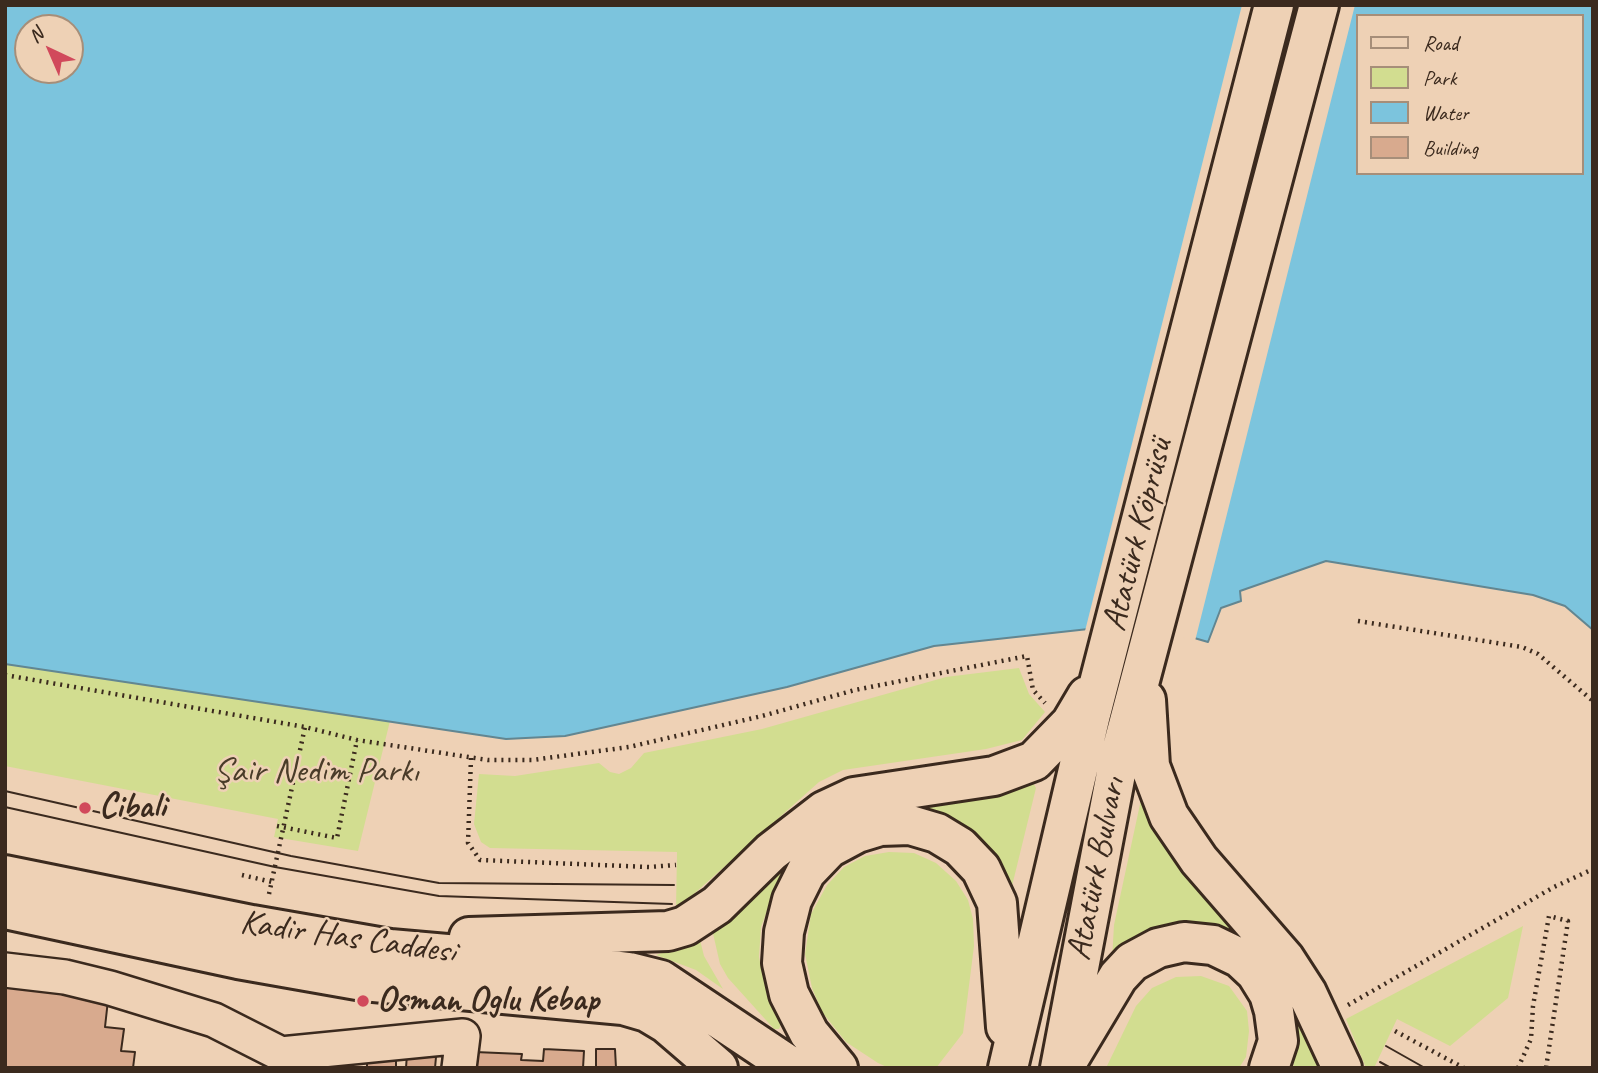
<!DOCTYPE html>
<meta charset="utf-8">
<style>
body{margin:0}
#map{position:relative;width:1598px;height:1073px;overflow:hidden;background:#eed1b5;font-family:Caveat,sans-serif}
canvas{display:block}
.frame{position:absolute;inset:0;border:7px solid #3b2a1e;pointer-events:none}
.legend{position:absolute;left:1356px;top:14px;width:228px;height:161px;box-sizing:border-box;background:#eed1b5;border:2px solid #a68e79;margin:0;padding:9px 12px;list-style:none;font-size:21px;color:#3b2a1e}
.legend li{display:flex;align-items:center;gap:14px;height:35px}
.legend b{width:35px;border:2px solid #a68e79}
.north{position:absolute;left:14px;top:14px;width:70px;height:70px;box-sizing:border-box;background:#eed1b5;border:2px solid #a68e79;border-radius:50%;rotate:316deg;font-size:19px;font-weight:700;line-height:28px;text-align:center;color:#3b2a1e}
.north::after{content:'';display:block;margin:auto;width:24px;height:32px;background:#d1495b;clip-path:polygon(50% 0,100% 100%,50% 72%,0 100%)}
</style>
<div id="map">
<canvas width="1598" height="1073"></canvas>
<div class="frame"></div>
<ul class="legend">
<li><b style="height:9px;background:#eed1b5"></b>Road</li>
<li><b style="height:19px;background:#d2dd90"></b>Park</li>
<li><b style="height:19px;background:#7cc4dd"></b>Water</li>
<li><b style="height:19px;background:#d8aa8e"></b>Building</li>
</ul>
<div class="north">N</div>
</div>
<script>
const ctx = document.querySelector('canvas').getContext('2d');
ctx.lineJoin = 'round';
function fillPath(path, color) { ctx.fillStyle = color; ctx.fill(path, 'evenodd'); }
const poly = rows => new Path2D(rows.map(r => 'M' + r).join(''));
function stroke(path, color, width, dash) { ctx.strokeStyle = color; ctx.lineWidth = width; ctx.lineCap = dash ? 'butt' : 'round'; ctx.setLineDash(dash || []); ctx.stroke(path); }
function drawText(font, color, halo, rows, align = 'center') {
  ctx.font = font + ' Caveat,sans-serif'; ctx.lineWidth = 5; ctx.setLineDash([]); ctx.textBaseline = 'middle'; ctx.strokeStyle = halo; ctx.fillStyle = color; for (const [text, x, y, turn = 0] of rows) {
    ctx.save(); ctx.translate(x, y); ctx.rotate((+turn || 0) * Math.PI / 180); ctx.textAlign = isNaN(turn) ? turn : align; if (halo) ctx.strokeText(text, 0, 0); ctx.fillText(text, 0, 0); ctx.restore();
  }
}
const green = poly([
 [5,664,390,721,358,851,274,837,278,819,5,766],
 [1019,668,1029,694,1045,712,1022,740,986,749,843,770,819,782,676,910,677,852,490,848,481,842,474,824,479,774,515,776,599,763,610,772,619,774,631,768,644,753,762,729,946,677],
 [1032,781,1036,788,1012,886,990,848,975,835,934,811,897,806],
 [1142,795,1252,947,1112,960,1114,925],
 [889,852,914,853,936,863,956,881,968,900,973,919,974,946,963,1033,936,1068,889,1068,878,1063,846,1042,822,1012,812,988,805,954,811,914,827,885,844,867,865,856],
 [784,865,761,927,759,957,767,994,781,1024,779,1029,774,1029,728,978,720,964,712,929],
 [1523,926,1508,998,1450,1046,1397,1019,1374,1068,1366,1068,1346,1019],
 [700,940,704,956,723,989,696,970,656,955],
 [1201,976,1229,986,1247,1011,1249,1031,1246,1057,1239,1068,1106,1068,1136,1006,1152,988,1176,977],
 [1299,1018,1321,1068,1293,1068]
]);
const water = poly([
 [5,5,1593,5,1593,630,1565,606,1533,595,1326,561,1240,591,1241,601,1221,608,1208,642,1143,623,934,646,787,687,565,736,506,739,5,664,5,5],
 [1358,16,1582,16,1582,173,1358,173,1358,16],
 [28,28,70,28,70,70,28,70,28,28]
]);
const pier = poly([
 [1242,5,1355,5,1195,641,1143,626,1085,631]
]);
const building = poly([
 [5,978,109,991,105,1027,124,1029,121,1051,135,1052,133,1068,5,1068,5,978],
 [544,1049,584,1051,583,1068,475,1068,475,1052,522,1054,521,1060,543,1061,544,1049],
 [596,1049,615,1049,616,1068,596,1068,596,1049],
 [407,1054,436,1057,435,1068,406,1068,407,1054],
 [367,1057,396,1057,396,1068,367,1068,367,1057]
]);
const path = poly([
 [1358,621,1522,647,1538,654,1593,701],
 [5,675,305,727,357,740,488,760,532,760,629,747,762,716,855,690,1027,656,1033,690,1045,703],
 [471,758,468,843,480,860,649,867,676,865],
 [277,826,337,838,357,740],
 [242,875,272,882],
 [269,894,305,727],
 [1348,1005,1554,887,1593,869],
 [1395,1031,1464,1068],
 [1518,1068,1531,1039,1533,1006,1549,916,1568,921,1546,1068]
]);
const minor = poly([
 [5,970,65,977,110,988,214,1020,281,1054],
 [281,1054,463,1036,459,1068]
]);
const major = poly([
 [1146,700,1150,766,1169,816,1199,860,1285,959,1307,993,1342,1068],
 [5,875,252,925,390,949,572,965,629,972,661,980,793,1068],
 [5,909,238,959,363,981,623,1005,647,1012,667,1024,718,1068],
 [469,937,668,931,685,926,717,905,771,852,824,811,854,797,994,776,1034,761,1071,723,1087,696],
 [1070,1057,1118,977,1132,962,1158,948,1184,942,1213,945,1240,958,1256,973,1269,994,1274,1011,1278,1041,1269,1068],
 [838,1068,809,1033,789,994,782,963,784,932,792,900,806,872,829,848,857,833,880,826,910,825,937,833,960,847,981,869,997,903,1006,1027],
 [1008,1068,1091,714,1274,5],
 [1060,1068,1118,763,1319,5]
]);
const tram = poly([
 [5,791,291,856,439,883,674,885],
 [5,807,275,867,439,896,672,904],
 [1386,1046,1425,1068],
 [1380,1062,1391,1068]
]);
const markers = [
 [85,808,7,"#d1495b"],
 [363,1001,7,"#d1495b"]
];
const streetNames = [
 ["Atatürk Köprüsü",1138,535,-76],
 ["Atatürk Bulvarı",1097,869,-79],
 ["Kadir Has Caddesi",348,938,8]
];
const parkNames = [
 ["Şair Nedim Parkı",316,772]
];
const poiNames = [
 ["Cibali",99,808],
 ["Osman Oglu Kebap",377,1001]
];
fillPath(green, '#d2dd90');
fillPath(water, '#7cc4dd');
stroke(water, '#628691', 2);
fillPath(pier, '#eed1b5');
fillPath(building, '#d8aa8e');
stroke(building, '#3b2a1e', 2);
stroke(minor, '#3b2a1e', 38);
stroke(major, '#3b2a1e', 44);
stroke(path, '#3b2a1e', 4.5, [2, 5]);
stroke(minor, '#eed1b5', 33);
stroke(major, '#eed1b5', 38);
stroke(tram, '#3b2a1e', 2);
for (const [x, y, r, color] of markers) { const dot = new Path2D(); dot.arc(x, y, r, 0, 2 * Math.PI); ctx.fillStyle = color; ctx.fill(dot); stroke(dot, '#eed1b5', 2.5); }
drawText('35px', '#3b2a1e', '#eed1b5', streetNames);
drawText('35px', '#4a3c29', '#eed1b5', parkNames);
drawText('bold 35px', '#3b2a1e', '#eed1b5', poiNames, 'left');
</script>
